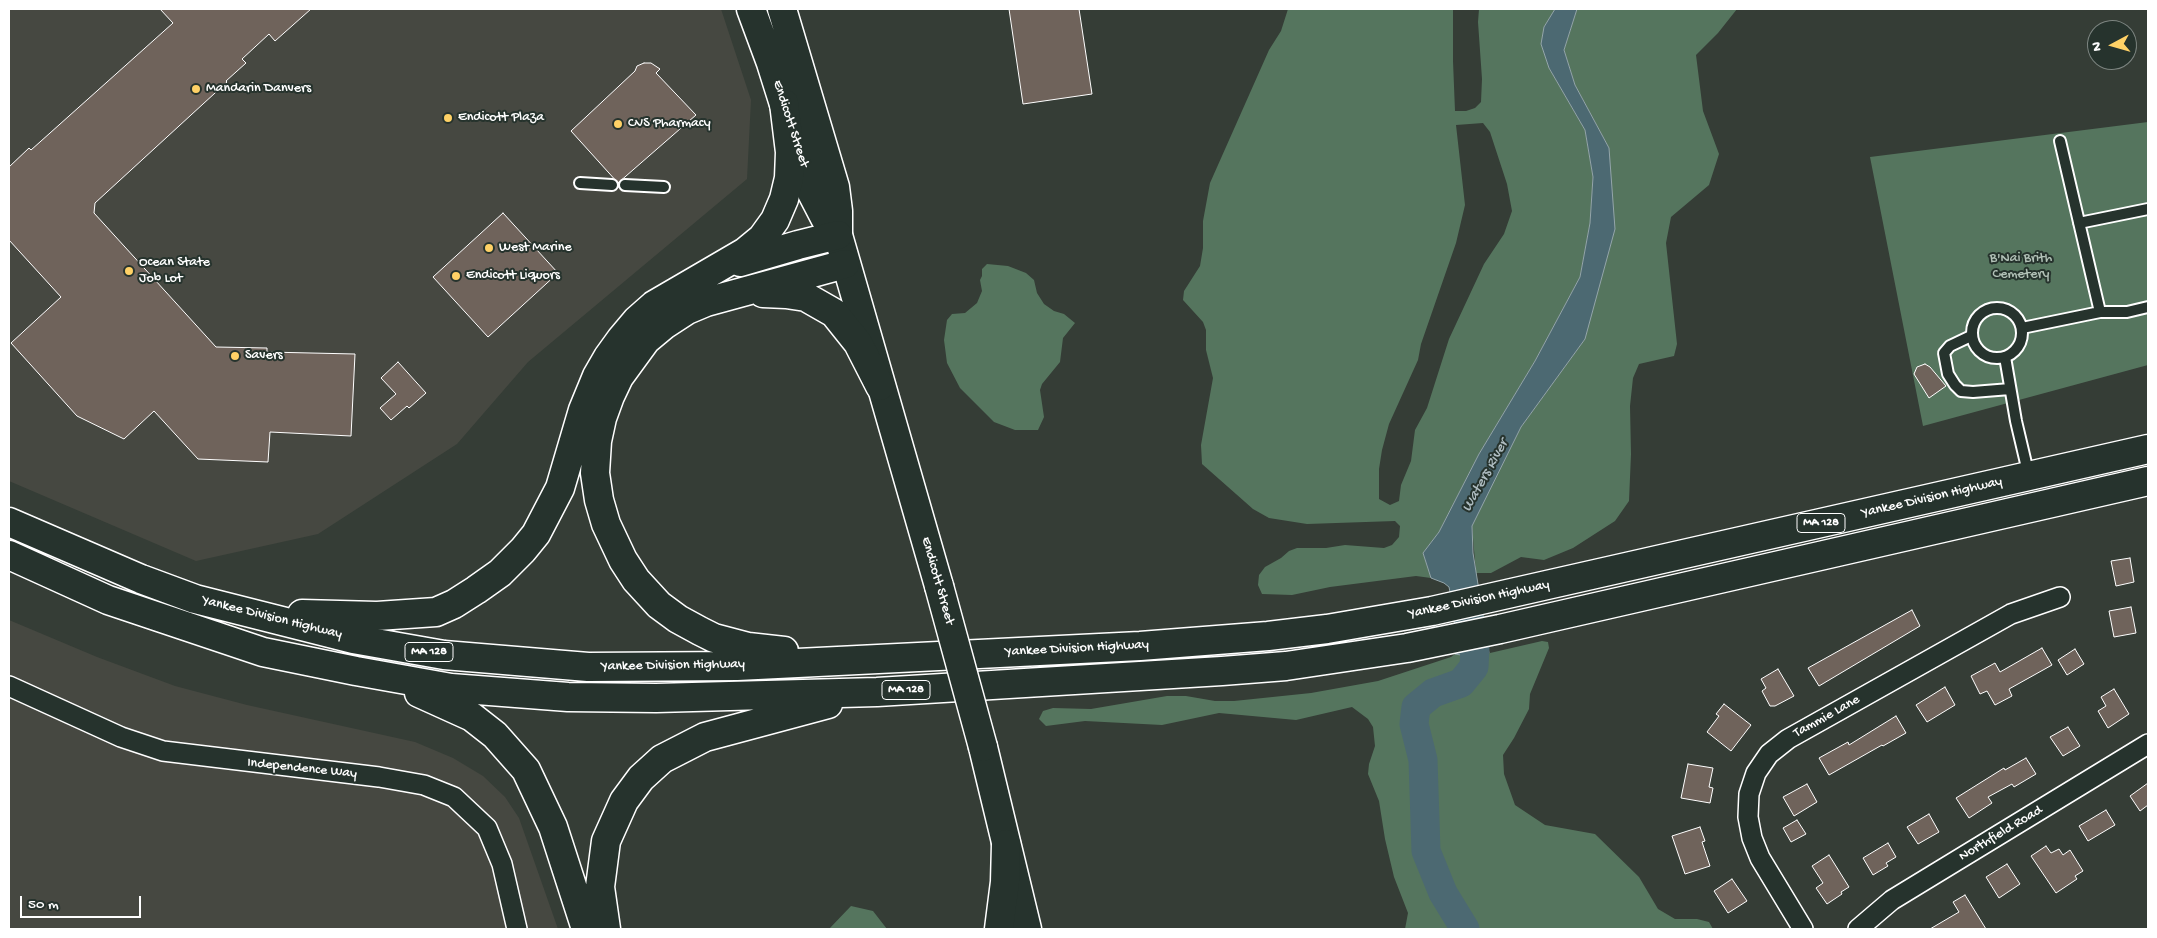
<!DOCTYPE html>
<style>
body{margin:0}
#map{position:relative;width:2157px;height:938px;overflow:hidden;background:#353d36;font-family:"Gochi Hand",sans-serif}
canvas{display:block}
.frame{position:absolute;inset:0;border:10px solid #fff;pointer-events:none}
.north{position:absolute;left:2087px;top:20px;width:50px;height:50px;box-sizing:border-box;background:#26332d;border:1px solid #7d8581;border-radius:50%;rotate:264deg;font-size:14px;font-weight:700;line-height:20px;text-align:center;color:#fff}
.north::after{content:'';display:block;margin:auto;width:18px;height:22px;background:#ffd166;clip-path:polygon(50% 0,100% 100%,50% 72%,0 100%)}
.scale{position:absolute;left:20px;top:896px;width:121px;height:22px;box-sizing:border-box;border:2px solid #fff;border-top:0;padding-left:6px;font-size:15px;line-height:18px;white-space:nowrap;color:#fff;-webkit-text-stroke:4px #26332d;paint-order:stroke}
</style>
<div id="map">
<canvas width="2157" height="938"></canvas>
<div class="frame"></div>
<div class="north">N</div>
<div class="scale">50 m</div>
</div>
<script>
const ctx = document.querySelector('canvas').getContext('2d');
ctx.lineJoin = 'round';
function fillPath(path, color) { ctx.fillStyle = color; ctx.fill(path, 'evenodd'); }
const poly = rows => new Path2D(rows.map(r => 'M' + r).join(''));
function stroke(path, color, width, dash) { ctx.strokeStyle = color; ctx.lineWidth = width; ctx.lineCap = dash ? 'butt' : 'round'; ctx.setLineDash(dash || []); ctx.stroke(path); }
function drawText(font, color, halo, rows, align = 'center') {
  ctx.font = font + ' "Gochi Hand",sans-serif'; ctx.lineWidth = 4; ctx.setLineDash([]); ctx.textBaseline = 'middle'; ctx.strokeStyle = halo; ctx.fillStyle = color; for (const [text, x, y, turn = 0] of rows) {
    ctx.save(); ctx.translate(x, y); ctx.rotate((+turn || 0) * Math.PI / 180); ctx.textAlign = isNaN(turn) ? turn : align; if (halo) ctx.strokeText(text, 0, 0); ctx.fillText(text, 0, 0); ctx.restore();
  }
}
const built = poly([
 [9,9,721,9,751,100,747,179,528,362,457,444,318,534,196,561,9,481],
 [9,620,97,657,175,686,247,705,415,742,453,758,483,776,505,797,519,818,558,929,9,929]
]);
const green = poly([
 [1288,9,1453,9,1453,61,1455,111,1466,111,1475,108,1481,102,1482,79,1478,22,1479,9,1555,9,1544,27,1549,68,1585,130,1593,177,1590,223,1580,277,1535,361,1479,454,1439,532,1423,553,1431,578,1416,576,1330,587,1292,595,1262,594,1258,585,1259,575,1265,567,1281,558,1289,551,1297,548,1326,548,1345,545,1384,548,1392,545,1399,537,1400,526,1395,521,1307,524,1269,518,1253,509,1202,464,1201,445,1213,378,1206,350,1206,330,1203,322,1183,300,1184,291,1200,266,1203,248,1203,221,1210,183,1269,50,1281,31],
 [1483,123,1490,132,1507,184,1512,211,1504,234,1484,264,1449,339,1427,408,1415,430,1411,461,1401,485,1399,501,1390,505,1379,499,1379,469,1382,450,1389,424,1418,360,1421,344,1456,243,1465,205,1456,125],
 [1577,9,1737,9,1718,33,1696,55,1703,111,1719,154,1709,185,1671,217,1666,243,1677,344,1674,356,1639,364,1633,378,1630,406,1631,454,1629,501,1615,521,1573,548,1544,560,1521,557,1491,573,1476,573,1472,526,1486,496,1521,427,1585,339,1609,148,1575,85,1564,50],
 [2148,122,2148,365,1923,426,1870,157],
 [987,264,1008,266,1026,273,1034,280,1037,293,1044,304,1054,311,1064,314,1075,323,1063,338,1060,362,1042,384,1040,390,1044,417,1038,430,1015,430,994,422,960,388,947,363,944,340,947,320,952,314,965,313,977,303,982,291,980,280,982,276,982,269],
 [1542,641,1548,642,1549,648,1530,694,1529,709,1514,738,1503,755,1504,774,1515,805,1545,825,1595,834,1639,877,1658,909,1675,919,1697,919,1709,922,1713,929,1405,929,1408,913,1394,877,1385,839,1379,801,1368,774,1369,764,1375,746,1373,727,1368,719,1352,707,1296,720,1219,713,1162,725,1085,721,1046,726,1039,719,1043,711,1053,708,1091,709,1167,696,1186,696,1215,701,1234,701,1311,693,1378,681,1451,657,1455,654,1467,656,1490,653],
 [851,906,873,911,887,929,829,929]
]);
const water = poly([
 [1555,9,1577,9,1564,50,1575,85,1609,148,1615,229,1585,339,1521,427,1472,526,1473,553,1489,653,1467,656,1455,654,1454,611,1449,587,1444,583,1431,578,1423,553,1439,532,1479,454,1535,361,1580,277,1590,223,1593,177,1585,130,1549,68,1541,44,1544,27,1555,9]
]);
const river = poly([
 [1465,929,1443,893,1426,851,1423,760,1414,724,1416,707,1433,693,1461,683,1474,667,1475,646,1469,617]
]);
const building = poly([
 [160,9,311,9,275,41,269,34,242,59,246,63,226,81,227,82,95,203,94,213,216,347,267,348,267,352,355,354,351,436,270,432,268,462,198,459,154,411,124,439,77,416,11,343,61,297,9,240,9,167,29,148,31,150,173,23,160,9],
 [1009,9,1079,9,1092,94,1023,104,1009,9],
 [644,63,651,63,660,69,656,73,696,115,618,183,571,131,635,71,637,66,644,63],
 [503,213,558,273,488,337,433,277,503,213],
 [398,362,426,393,409,408,407,406,391,420,380,408,396,394,381,378,398,362],
 [1925,364,1930,367,1946,386,1929,398,1914,374,1917,367,1925,364],
 [2130,558,2134,582,2116,586,2111,561,2130,558],
 [2131,607,2136,633,2114,637,2109,611,2131,607],
 [1912,610,1920,626,1819,686,1808,668,1912,610],
 [2042,648,2052,665,2009,689,2012,696,1995,705,1987,691,1980,694,1971,676,1995,663,2000,672,2042,648],
 [2075,649,2084,664,2067,675,2058,660,2075,649],
 [1778,669,1794,696,1775,706,1770,706,1762,691,1766,688,1761,679,1778,669],
 [1945,687,1955,705,1927,722,1916,705,1945,687],
 [2114,689,2129,714,2108,728,2098,711,2106,706,2101,697,2114,689],
 [1724,704,1751,725,1731,751,1707,732,1719,716,1716,714,1724,704],
 [1896,716,1906,733,1883,746,1882,745,1829,775,1819,758,1848,742,1849,745,1896,716],
 [2068,727,2080,746,2063,756,2050,737,2068,727],
 [2026,758,2036,774,2014,787,2012,784,1988,797,1992,803,1969,818,1956,798,2004,768,2005,770,2026,758],
 [1688,764,1713,768,1709,787,1713,788,1710,803,1681,798,1688,764],
 [2148,783,2148,805,2140,811,2130,796,2148,783],
 [1807,784,1817,802,1794,816,1783,797,1807,784],
 [2106,810,2115,825,2088,841,2079,826,2106,810],
 [1929,814,1939,832,1918,844,1907,827,1929,814],
 [1797,820,1806,834,1791,842,1783,828,1797,820],
 [1700,827,1705,841,1702,842,1710,866,1685,874,1672,836,1700,827],
 [1888,843,1896,857,1886,863,1888,866,1873,875,1863,858,1888,843],
 [2046,846,2051,853,2059,849,2063,855,2070,850,2083,871,2075,876,2077,879,2056,893,2031,856,2046,846],
 [1829,855,1849,887,1841,892,1842,894,1827,904,1816,888,1823,883,1812,866,1829,855],
 [2007,864,2020,884,1999,898,1986,877,2007,864],
 [1732,879,1747,901,1728,913,1714,891,1732,879],
 [1965,895,1986,929,1930,929,1959,912,1953,902,1965,895]
]);
const lane = poly([
 [2060,141,2100,312],
 [580,183,612,185],
 [625,185,664,187],
 [2079,223,2148,209],
 '1972 333a25 25 0 1 1 50 0a25 25 0 1 1-50 0Z',
 [2022,328,2100,312,2127,312,2148,307],
 [1971,336,1950,346,1944,353,1948,374,1955,385,1961,391,1973,392,2010,389],
 [2005,357,2016,421,2029,476]
]);
const street = poly([
 [9,686,121,737,163,751,379,777,424,785,454,797,487,828,502,864,517,929],
 [1803,929,1760,858,1752,838,1748,817,1749,794,1756,773,1769,754,1788,739,2011,614,2060,597],
 [1858,929,1892,900,2148,744]
]);
const secondary = poly([
 [751,9,771,63,812,193,825,218,837,234],
 [782,9,835,187,838,211,838,235,939,586],
 [983,747,1027,929]
]);
const highway = poly([
 [740,262,798,245,838,235],
 [763,293,786,294,806,297,834,313,858,343,880,386],
 [9,522,141,579,195,599,353,639,444,655,588,667,737,666,1140,646,1268,636,1327,629,1432,611,2148,449],
 [9,555,108,600,263,652,356,671,451,688,568,697,656,698,877,692,1222,671,1286,666,1407,648,1500,629,2148,481],
 [302,614,377,616,436,612,454,604,476,590,500,573,523,550,536,534,560,488,583,410,597,376,608,357,621,339,637,320,654,305,745,252,762,238,775,220,784,199,789,178,790,152,784,103],
 [784,651,748,647,714,638,700,631,678,619,659,605,636,580,623,560,606,524,599,500,595,473,597,441,602,418,610,396,619,377,646,340,664,325,687,310,706,302,845,264],
 [419,693,472,717,495,735,526,770,553,827,586,929],
 [606,929,600,887,606,841,624,801,641,778,662,759,705,737,828,704],
 [999,929,1005,882,1006,844]
]);
const secondaryBridge = poly([
 [939,586,983,747]
]);
const markers = [
 [196,89,5,"#ffd166"],
 [448,118,5,"#ffd166"],
 [618,124,5,"#ffd166"],
 [489,248,5,"#ffd166"],
 [129,271,5,"#ffd166"],
 [456,276,5,"#ffd166"],
 [235,356,5,"#ffd166"]
];
const shields = [
 [1821,523,48],
 [429,652,48],
 [906,690,48]
];
const shieldNames = [
 ["MA 128",1821,523],
 ["MA 128",429,652],
 ["MA 128",906,690]
];
const poiNames = [
 ["Mandarin Danvers",206,89],
 ["Endicott Plaza",458,118],
 ["CVS Pharmacy",628,124],
 ["West Marine",499,248],
 ["Ocean State",139,263],
 ["Job Lot",139,279],
 ["Endicott Liquors",466,276],
 ["Savers",245,356]
];
const streetNames = [
 ["Endicott Street",790,124,72],
 ["Yankee Division Highway",1932,498,-13],
 ["Endicott Street",937,581,74],
 ["Yankee Division Highway",1479,600,-12],
 ["Yankee Division Highway",272,618,14],
 ["Yankee Division Highway",1077,649,-3],
 ["Yankee Division Highway",673,666,-1],
 ["Tammie Lane",1827,717,-29],
 ["Independence Way",302,769,6],
 ["Northfield Road",2001,834,-31]
];
const parkNames = [
 ["B'Nai Brith",2021,259],
 ["Cemetery",2021,275]
];
const waterNames = [
 ["Waters River",1486,476,-61]
];
fillPath(built, '#464841');
fillPath(green, '#55755e');
fillPath(water, '#4c6972');
stroke(water, '#94a5aa', 1);
stroke(river, '#4c6972', 29);
fillPath(building, '#6f635b');
stroke(building, '#fff', 1);
stroke(lane, '#fff', 14);
stroke(street, '#fff', 22);
stroke(secondary, '#fff', 31);
stroke(highway, '#fff', 31);
stroke(lane, '#26332d', 10);
stroke(street, '#26332d', 19);
stroke(secondary, '#26332d', 28);
stroke(highway, '#26332d', 28);
stroke(secondaryBridge, '#fff', 31, []);
stroke(secondaryBridge, '#26332d', 28);
for (const [x, y, r, color] of markers) { const dot = new Path2D(); dot.arc(x, y, r, 0, 2 * Math.PI); ctx.fillStyle = color; ctx.fill(dot); stroke(dot, '#26332d', 2); }
for (const [x, y, w] of shields) { const box = new Path2D(); box.roundRect(x - w / 2, y - 9.5, w, 19, 4); ctx.fillStyle = '#26332d'; ctx.fill(box); stroke(box, '#fff', 1); }
drawText('bold 12px', '#fff', null, shieldNames);
drawText('14px', '#fff', '#26332d', poiNames, 'left');
drawText('14px', '#fff', '#26332d', streetNames);
drawText('14px', '#b2c1b7', '#26332d', parkNames);
drawText('italic 15px', '#aebcc0', '#26332d', waterNames);
</script>
